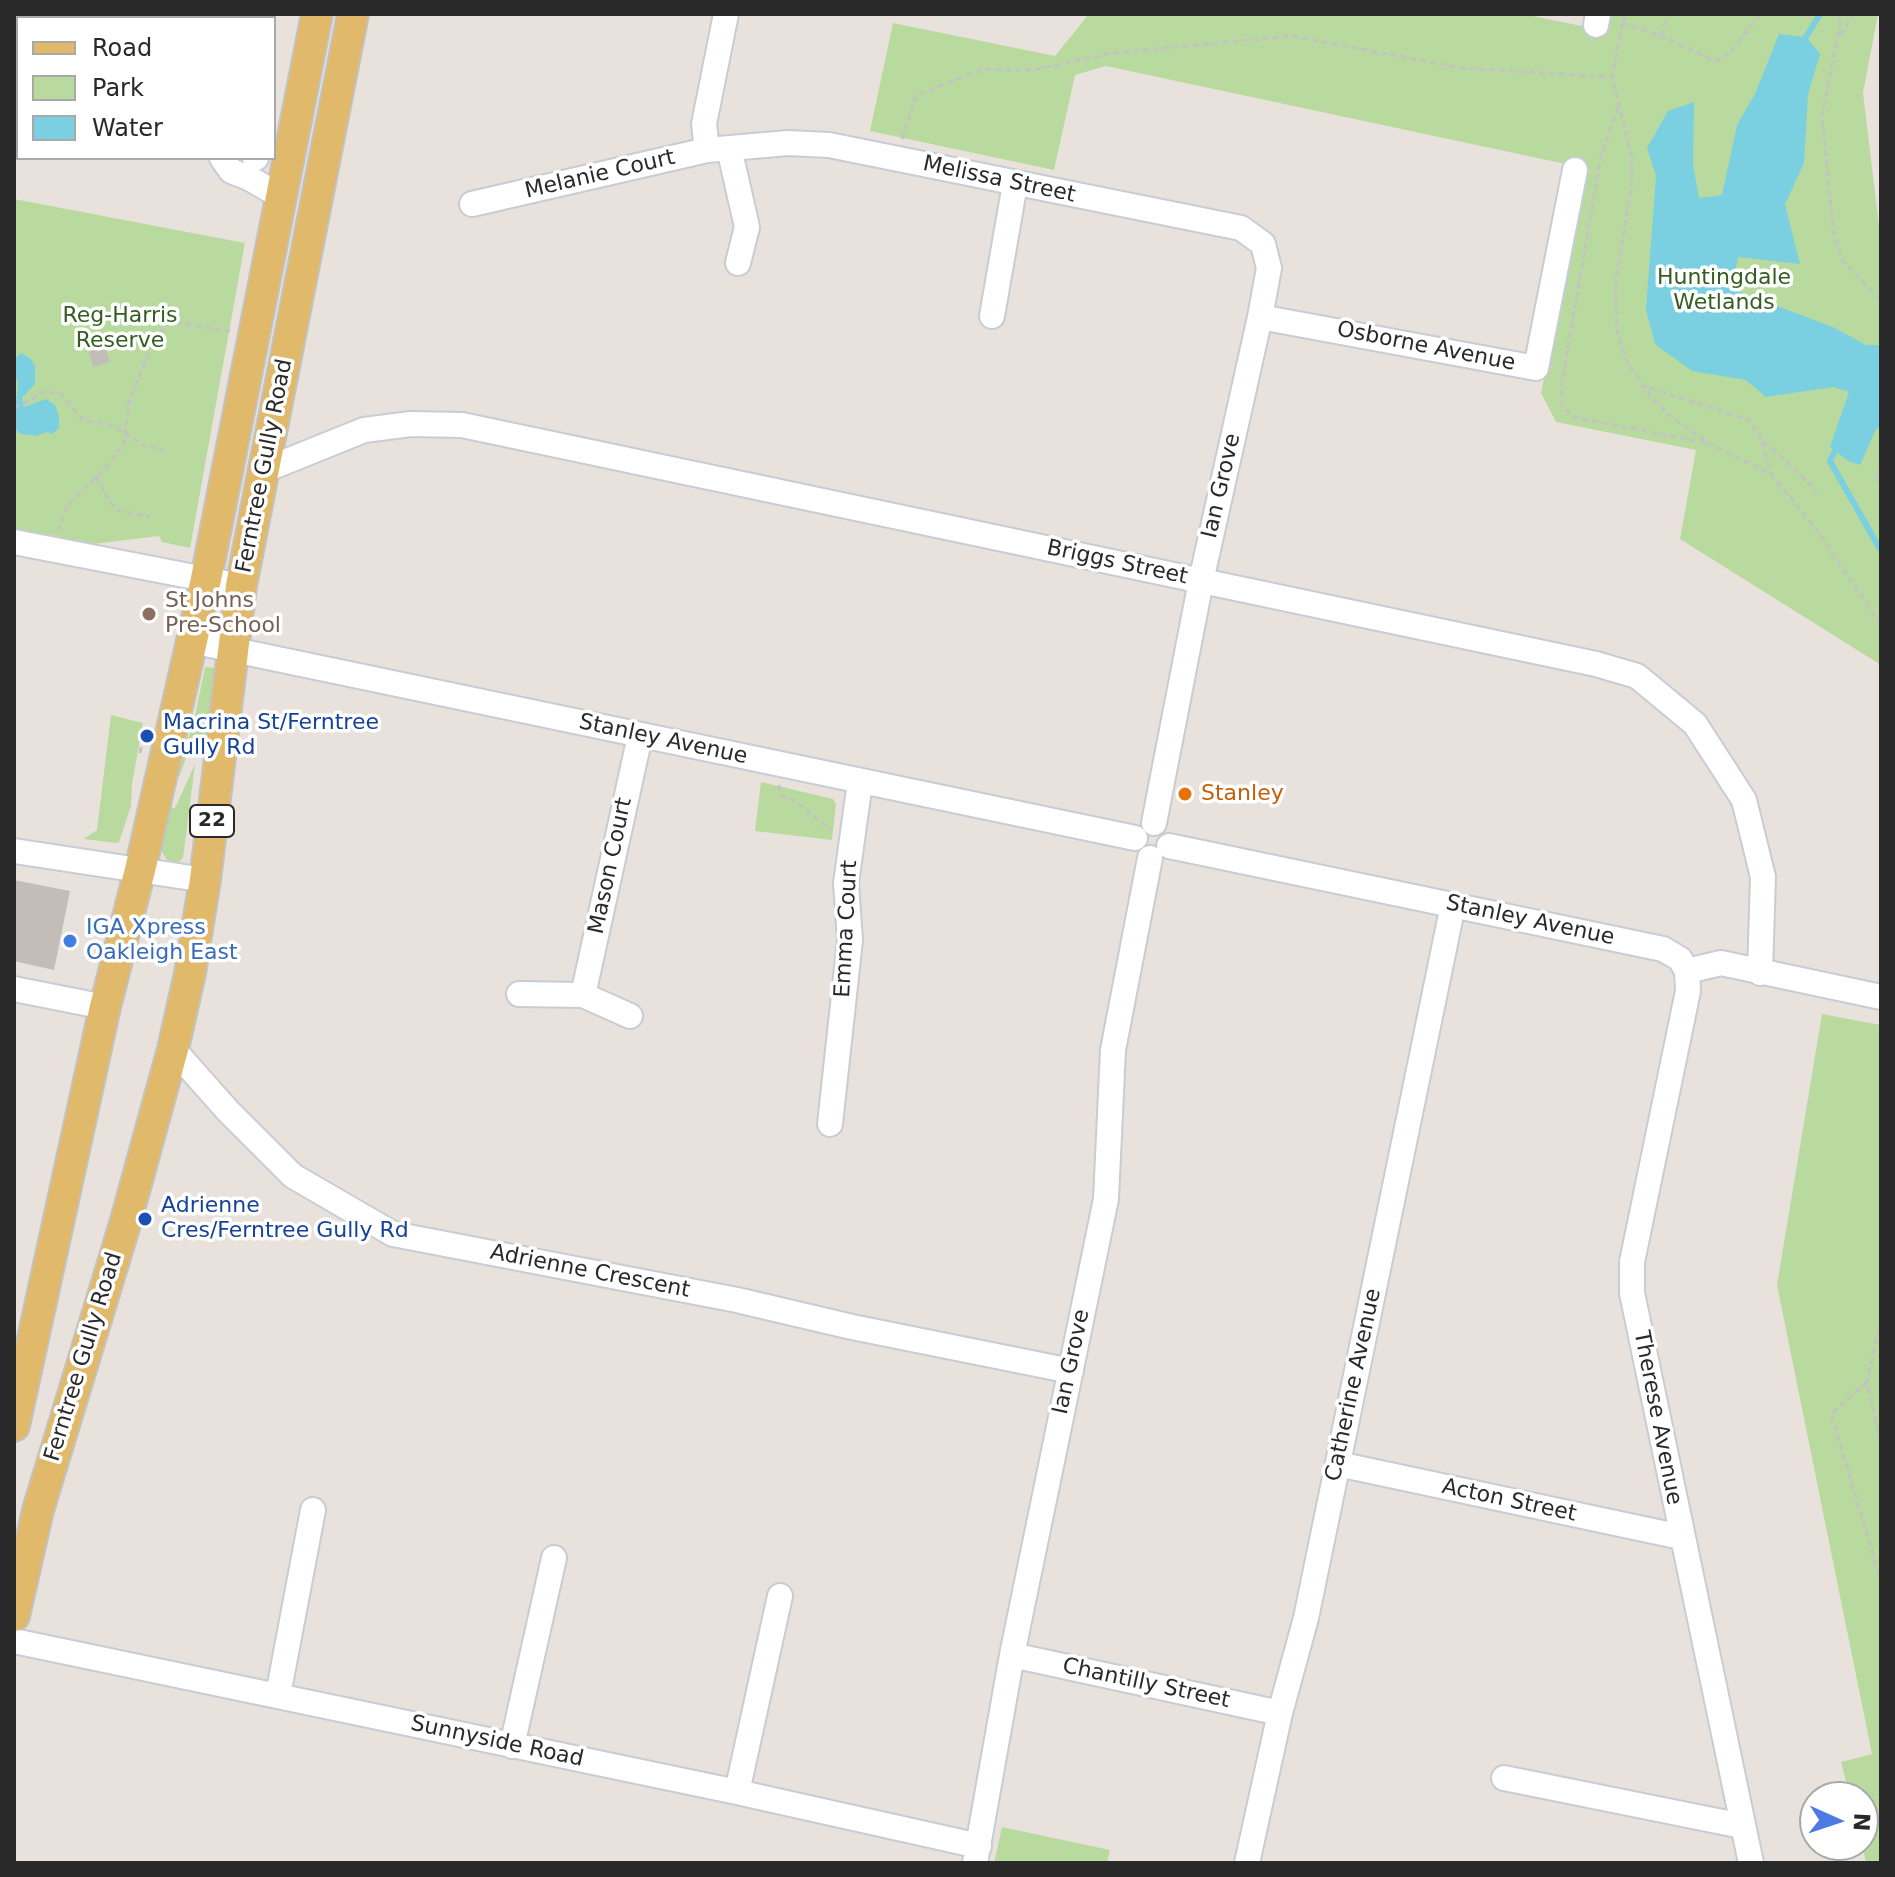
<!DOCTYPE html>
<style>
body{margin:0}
#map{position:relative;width:1895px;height:1877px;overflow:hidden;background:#e9e2dc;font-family:"DejaVu Sans",sans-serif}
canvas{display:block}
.frame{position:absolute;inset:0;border:16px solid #292929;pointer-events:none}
.legend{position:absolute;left:16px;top:16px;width:260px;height:144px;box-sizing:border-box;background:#fff;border:2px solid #a9a9a9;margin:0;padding:10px 14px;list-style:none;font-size:24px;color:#292929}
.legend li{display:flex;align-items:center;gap:16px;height:40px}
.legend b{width:40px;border:2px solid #a9a9a9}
.north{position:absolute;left:1799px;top:1781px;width:80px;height:80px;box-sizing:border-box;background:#fff;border:2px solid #a9a9a9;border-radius:50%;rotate:93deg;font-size:22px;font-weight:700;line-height:32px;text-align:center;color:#292929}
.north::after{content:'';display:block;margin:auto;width:28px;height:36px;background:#4d79e5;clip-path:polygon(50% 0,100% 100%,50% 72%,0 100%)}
</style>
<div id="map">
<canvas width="1895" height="1877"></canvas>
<div class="frame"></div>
<ul class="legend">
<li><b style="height:10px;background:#e0b96a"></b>Road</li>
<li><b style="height:22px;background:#b9da9e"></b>Park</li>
<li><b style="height:22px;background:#7ad0e0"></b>Water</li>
</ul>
<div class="north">N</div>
</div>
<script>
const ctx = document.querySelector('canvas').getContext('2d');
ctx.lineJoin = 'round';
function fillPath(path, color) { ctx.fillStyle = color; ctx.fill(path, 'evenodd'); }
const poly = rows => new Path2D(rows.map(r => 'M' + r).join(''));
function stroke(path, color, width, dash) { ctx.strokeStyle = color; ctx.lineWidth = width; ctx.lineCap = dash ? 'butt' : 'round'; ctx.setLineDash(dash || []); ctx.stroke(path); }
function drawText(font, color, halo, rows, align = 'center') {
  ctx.font = font + ' "DejaVu Sans",sans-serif'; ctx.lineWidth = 7; ctx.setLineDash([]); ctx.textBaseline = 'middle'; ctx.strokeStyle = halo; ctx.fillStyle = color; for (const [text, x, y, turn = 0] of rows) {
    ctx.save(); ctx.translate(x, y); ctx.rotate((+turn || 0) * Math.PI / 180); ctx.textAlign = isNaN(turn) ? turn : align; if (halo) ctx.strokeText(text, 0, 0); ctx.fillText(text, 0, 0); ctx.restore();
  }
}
const green = poly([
 [1089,14,1523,14,1601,30,1605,14,1878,14,1863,93,1879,226,1881,227,1881,665,1680,539,1696,450,1556,422,1541,393,1589,169,1106,66,1075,75,1054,170,870,131,893,23,1055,56],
 [14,199,245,243,190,548,162,542,159,536,51,549,14,542],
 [205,667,215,668,207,732,205,737,194,737,179,777,174,775,193,726],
 [111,715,143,723,132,784,131,806,119,842,115,843,84,839,97,830],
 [195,764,183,858,179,862,169,863,162,852,161,839,165,807,175,808],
 [761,782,833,799,836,804,832,840,755,831],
 [1822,1014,1881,1025,1881,1863,1866,1863,1862,1845,1863,1797,1850,1797,1841,1762,1872,1754,1777,1285],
 [1002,1827,1110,1850,1107,1863,994,1863]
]);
const water = poly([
 [1779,34,1806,37,1820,54,1808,94,1804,163,1785,204,1800,264,1738,257,1732,289,1833,327,1866,345,1881,345,1881,427,1876,429,1860,465,1848,461,1830,447,1849,392,1833,387,1766,397,1746,380,1692,371,1655,344,1646,310,1656,176,1647,148,1668,111,1694,102,1693,165,1699,198,1722,195,1737,125,1755,94],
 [21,353,30,358,35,366,35,384,22,398,24,407,46,399,55,405,59,416,59,428,52,434,47,432,36,436,20,434,14,427,18,382,14,375,14,359]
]);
const stream = poly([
 [1806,37,1820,14],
 [1838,445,1830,461,1881,551]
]);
const building = poly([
 [103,341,110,362,93,367,87,345],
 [14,880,70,891,54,970,14,961]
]);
const path = poly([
 [1624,14,1612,77,1631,154,1632,182,1615,287,1617,331,1628,364,1651,397,1669,415,1710,444,1772,475,1816,529,1881,625],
 [1836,14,1841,20,1822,116,1833,229,1842,260,1881,300],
 [1622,23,1661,36,1716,61,1730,53,1760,14],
 [1840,35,1854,14],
 [1661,36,1668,14],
 [1618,107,1601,156,1562,382,1562,406,1573,417,1706,443],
 [902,139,916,95,983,69,1033,70,1113,53,1292,36,1461,68,1612,77],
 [1641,385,1749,420,1761,438,1817,491],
 [14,407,30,401,41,392,60,393,83,420,111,425,143,445,163,450],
 [1762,442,1771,473],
 [1881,468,1876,476,1881,489],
 [96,476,110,503,120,511,150,517],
 [58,531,67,506,107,466,124,444,129,403,154,338,171,322,230,331],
 [140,753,144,730,147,726],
 [779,785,781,796,794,800,831,830],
 [1881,1319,1867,1382,1881,1444],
 [1867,1382,1831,1414,1881,1581]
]);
const minor = poly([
 [169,14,170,18],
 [1596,25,1598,14],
 [729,148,747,227,738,263],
 [707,150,704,124,726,14],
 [222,158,231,171,249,178,280,196],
 [255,158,256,158],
 [472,204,707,150,788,143,829,145,1241,228,1263,244,1269,268,1260,317,1201,581,1154,823],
 [992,316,1015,184],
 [1260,317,1536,368,1575,170],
 [265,470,364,430,411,424,462,425,1596,664,1637,676,1695,724,1744,800,1763,877,1760,973],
 [14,542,241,586],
 [191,641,1135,838],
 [1169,846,1663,949,1680,959,1687,971,1721,963,1881,997],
 [14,851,205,880],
 [1687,971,1688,991,1632,1262,1632,1293,1751,1863],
 [14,989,105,1007],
 [519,994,583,995,630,1016],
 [583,995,640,736],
 [173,1049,228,1111,293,1176,393,1234,737,1300,852,1327,1071,1371],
 [830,1124,850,940,846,883,860,782],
 [1338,1464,1681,1537],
 [14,1641,737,1792,979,1846],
 [1012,1655,1280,1713],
 [278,1695,313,1510],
 [512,1746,554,1558],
 [1504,1778,1742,1826],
 [737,1792,780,1596],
 [975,1863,1012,1655,1106,1199,1113,1050,1150,858],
 [1247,1863,1280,1713,1306,1618,1453,905]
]);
const major = poly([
 [14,1426,105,1007,140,870,206,579,317,14],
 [14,1616,38,1510,125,1224,173,1049,190,973,205,880,241,586,353,14]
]);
const markers = [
 [149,614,8,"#8d6e63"],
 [147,736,8,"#1a4fb4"],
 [1185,794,8,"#e8710a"],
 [70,941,8,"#3f7fe0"],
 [145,1219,8,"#1a4fb4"]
];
const shields = [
 [212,821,44]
];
const shieldNames = [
 ["22",212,821]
];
const streetNames = [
 ["Melanie Court",600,175,-13],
 ["Melissa Street",999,180,12],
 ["Osborne Avenue",1426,347,11],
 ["Ferntree Gully Road",265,466,-79],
 ["Ian Grove",1222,486,-77],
 ["Briggs Street",1117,563,12],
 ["Stanley Avenue",663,740,12],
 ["Mason Court",611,866,-78],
 ["Stanley Avenue",1530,921,12],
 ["Emma Court",847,929,-87],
 ["Adrienne Crescent",590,1272,11],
 ["Ferntree Gully Road",84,1357,-73],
 ["Ian Grove",1072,1362,-78],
 ["Catherine Avenue",1354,1385,-78],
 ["Therese Avenue",1657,1418,79],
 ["Acton Street",1509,1501,12],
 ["Chantilly Street",1146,1684,12],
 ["Sunnyside Road",497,1742,12]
];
const parkNames = [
 ["Huntingdale",1724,278],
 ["Wetlands",1724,303],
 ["Reg-Harris",120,316],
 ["Reserve",120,341]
];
const educationNames = [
 ["St Johns",165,601],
 ["Pre-School",165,626]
];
const transitNames = [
 ["Macrina St/Ferntree",163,723],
 ["Gully Rd",163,748],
 ["Adrienne",161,1206],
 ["Cres/Ferntree Gully Rd",161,1231]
];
const foodNames = [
 ["Stanley",1201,794]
];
const shopNames = [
 ["IGA Xpress",86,928],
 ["Oakleigh East",86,953]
];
fillPath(green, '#b9da9e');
fillPath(water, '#7ad0e0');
stroke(stream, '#7ad0e0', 6);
fillPath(building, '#c2bdb7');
stroke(minor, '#c7ccd5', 28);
stroke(major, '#c3c3c3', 34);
stroke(path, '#c3c3c3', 3, [6, 4]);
stroke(minor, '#fff', 24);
stroke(major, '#e0b96a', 30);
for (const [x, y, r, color] of markers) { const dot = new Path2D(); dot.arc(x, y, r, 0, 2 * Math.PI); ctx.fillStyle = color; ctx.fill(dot); stroke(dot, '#fff', 3); }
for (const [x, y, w] of shields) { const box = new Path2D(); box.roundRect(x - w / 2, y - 16, w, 32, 6); ctx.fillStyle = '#fff'; ctx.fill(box); stroke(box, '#292929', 2); }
drawText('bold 20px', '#292929', null, shieldNames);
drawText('22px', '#292929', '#fff', streetNames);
drawText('22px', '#345d21', '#fff', parkNames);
drawText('22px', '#785e54', '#fff', educationNames, 'left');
drawText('22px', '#164399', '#fff', transitNames, 'left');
drawText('22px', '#c56008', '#fff', foodNames, 'left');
drawText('22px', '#366cbe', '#fff', shopNames, 'left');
</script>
